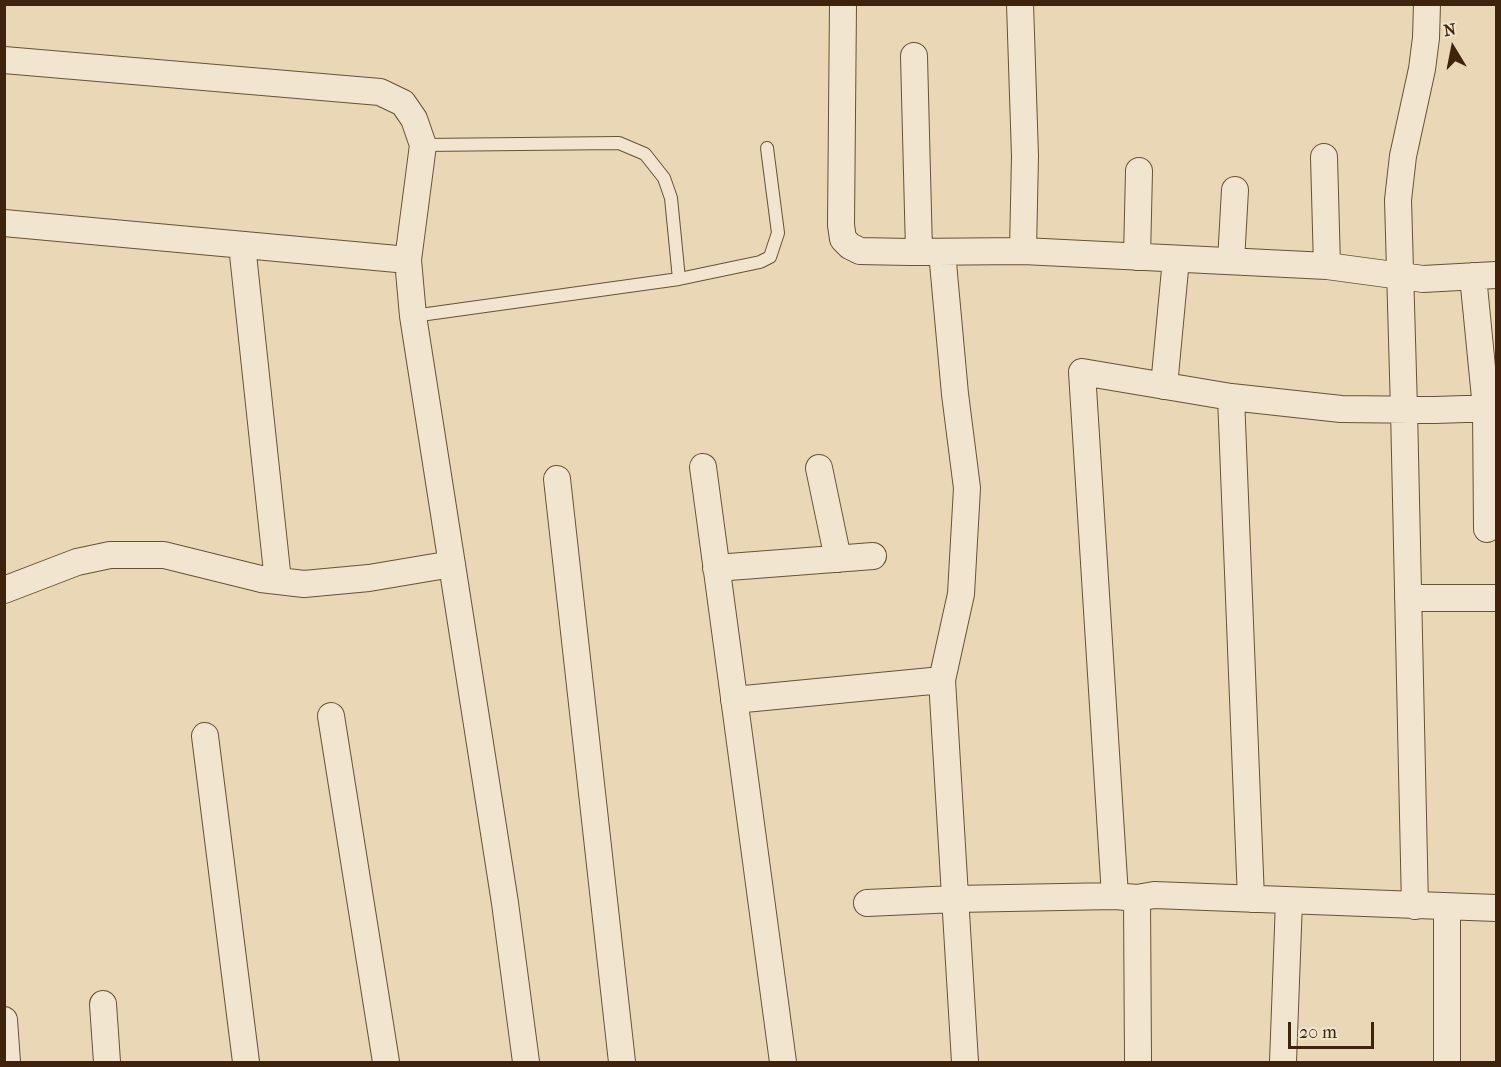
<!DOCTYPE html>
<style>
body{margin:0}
#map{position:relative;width:1501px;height:1067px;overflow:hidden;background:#e9d7b6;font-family:"IM FELL French Canon",serif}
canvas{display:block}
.frame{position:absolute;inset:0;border:6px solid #3e240c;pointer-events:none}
.north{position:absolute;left:1423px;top:18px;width:60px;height:60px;-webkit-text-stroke:4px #f1e5d0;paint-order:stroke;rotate:350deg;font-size:16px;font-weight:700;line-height:24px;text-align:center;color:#3e240c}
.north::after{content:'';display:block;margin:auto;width:21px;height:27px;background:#3e240c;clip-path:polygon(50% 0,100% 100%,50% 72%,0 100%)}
.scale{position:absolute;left:1288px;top:1022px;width:86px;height:27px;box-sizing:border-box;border:3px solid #3e240c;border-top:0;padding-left:8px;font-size:18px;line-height:21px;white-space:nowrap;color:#3e240c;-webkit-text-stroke:4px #f1e5d0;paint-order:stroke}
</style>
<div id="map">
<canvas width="1501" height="1067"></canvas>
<div class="frame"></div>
<div class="north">N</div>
<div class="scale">20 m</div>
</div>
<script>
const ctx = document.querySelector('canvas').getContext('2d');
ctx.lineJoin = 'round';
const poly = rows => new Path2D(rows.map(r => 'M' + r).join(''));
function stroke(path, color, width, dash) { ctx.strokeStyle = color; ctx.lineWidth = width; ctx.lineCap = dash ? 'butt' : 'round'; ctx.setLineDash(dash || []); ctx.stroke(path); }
const lane = poly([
 [423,145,619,143,645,154,664,178,671,198,679,279],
 [413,316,679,279,760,262,770,257,778,233,767,148]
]);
const street = poly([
 [843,4,841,225,843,239,850,246,860,251,909,252,1023,251,1327,266,1423,279,1496,275],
 [1020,4,1025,156,1023,251],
 [914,56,919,251],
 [4,60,380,92,403,103,414,119,423,145,408,260,413,316,505,903,526,1062],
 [1324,157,1327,266],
 [4,223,408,260],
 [242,245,278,581],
 [942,252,955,394,967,488,961,594,942,680,965,1062],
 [1137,257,1139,171],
 [1231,261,1235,190],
 [1473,276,1486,408,1487,529],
 [1164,386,1176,259],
 [1231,397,1251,899],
 [703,467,783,1062],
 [819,468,838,559],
 [557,479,622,1062],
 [716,568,873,556],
 [4,590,77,562,110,555,164,555,261,579,304,584,369,578,452,564],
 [1408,598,1496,598],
 [734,700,942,680],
 [331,716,386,1062],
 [205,736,246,1062],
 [1115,896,1082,372,1231,397,1341,409,1434,410,1496,408],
 [1137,898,1138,1062],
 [867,903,955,899,1115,896,1137,898,1154,895,1496,908],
 [1415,906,1404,409,1398,200,1403,156,1422,69,1426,38,1427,4],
 [1447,907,1447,1062],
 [103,1004,107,1062],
 [4,1020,7,1062],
 [1283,1062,1289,901]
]);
stroke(lane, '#695136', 14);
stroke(street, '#695136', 28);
stroke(lane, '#f1e5d0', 12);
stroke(street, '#f1e5d0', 26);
</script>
